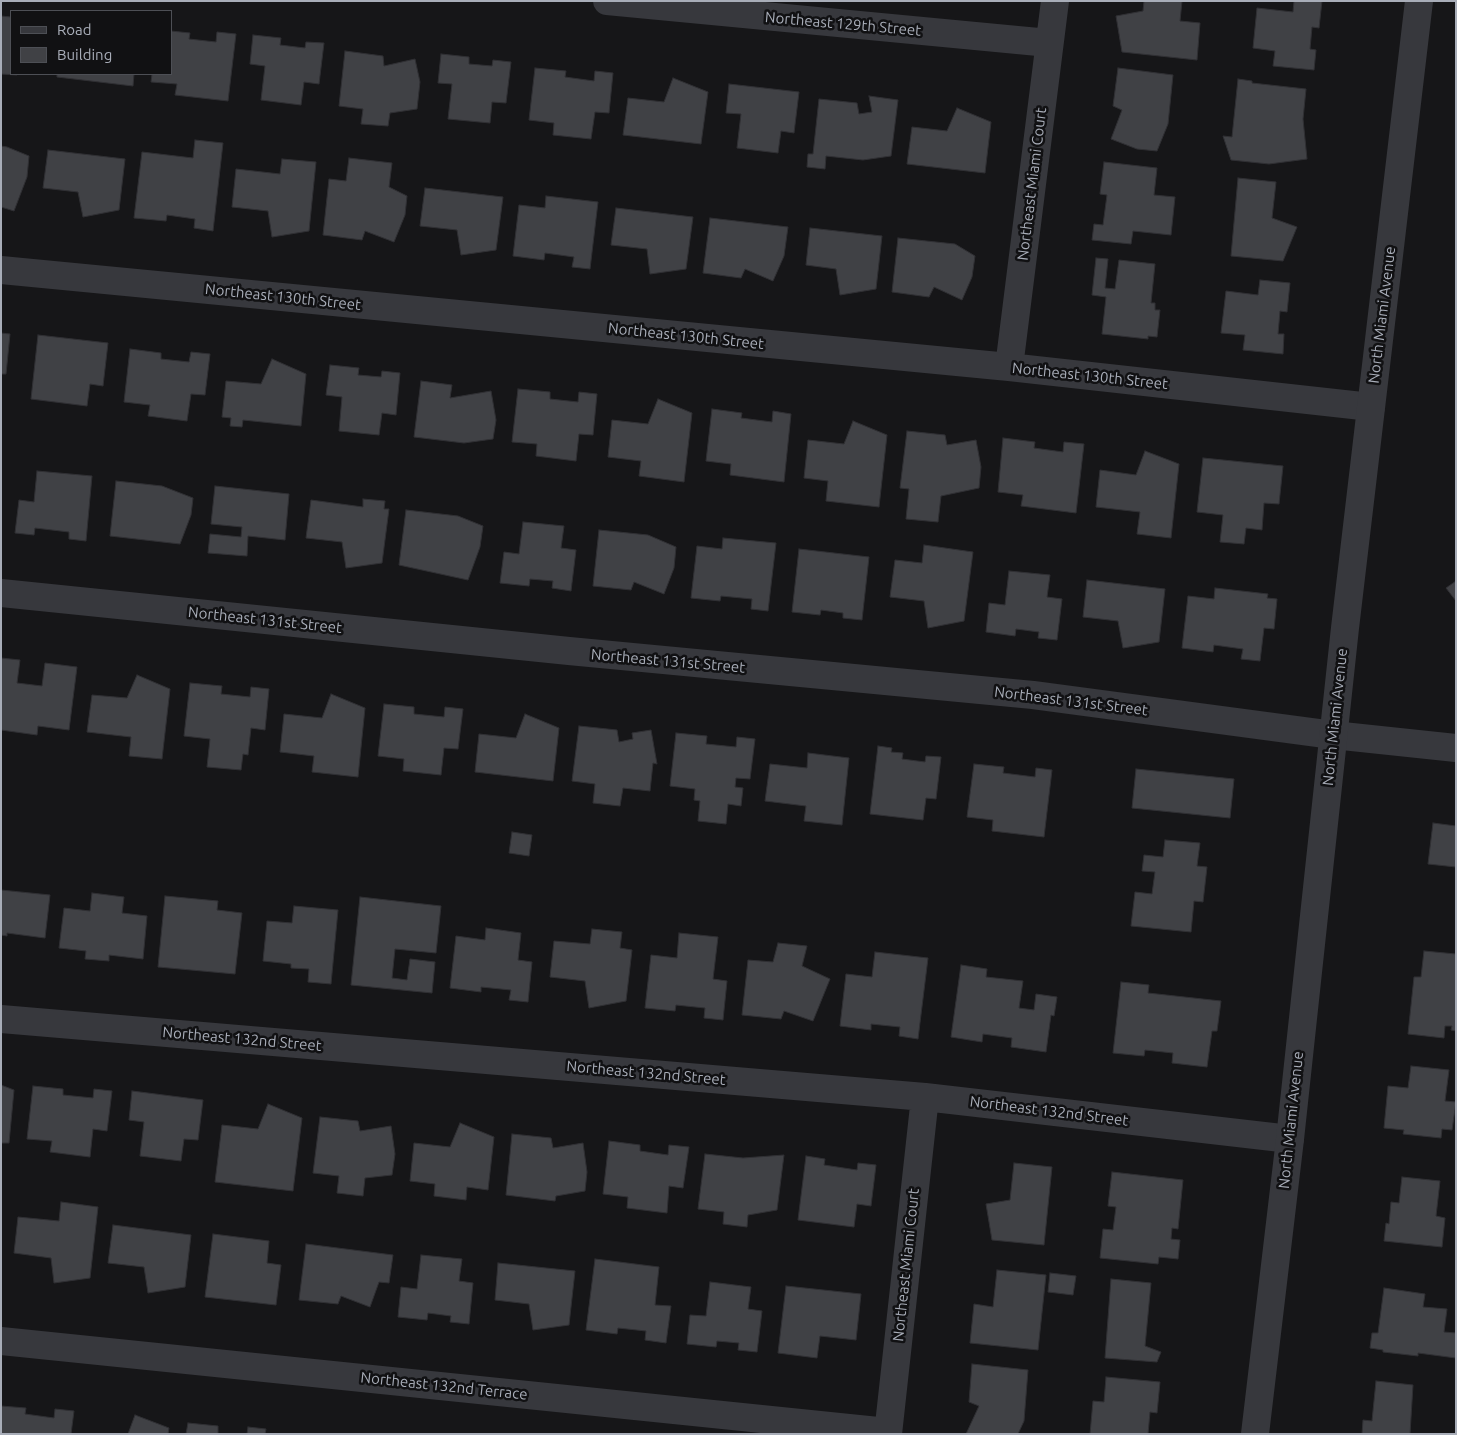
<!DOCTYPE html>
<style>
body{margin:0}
#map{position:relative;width:1457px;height:1435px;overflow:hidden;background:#161618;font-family:Ubuntu,sans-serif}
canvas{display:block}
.frame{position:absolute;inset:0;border:2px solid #a8adb8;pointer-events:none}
.legend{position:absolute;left:10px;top:10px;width:162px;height:65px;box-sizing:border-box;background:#111113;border:1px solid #4d4f55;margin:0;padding:6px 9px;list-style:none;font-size:15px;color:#a8adb8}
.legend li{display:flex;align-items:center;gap:10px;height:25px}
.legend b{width:25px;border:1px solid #4d4f55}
</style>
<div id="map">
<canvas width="1457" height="1435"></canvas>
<div class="frame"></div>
<ul class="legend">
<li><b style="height:6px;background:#37383d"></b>Road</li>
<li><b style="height:14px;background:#404145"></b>Building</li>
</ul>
</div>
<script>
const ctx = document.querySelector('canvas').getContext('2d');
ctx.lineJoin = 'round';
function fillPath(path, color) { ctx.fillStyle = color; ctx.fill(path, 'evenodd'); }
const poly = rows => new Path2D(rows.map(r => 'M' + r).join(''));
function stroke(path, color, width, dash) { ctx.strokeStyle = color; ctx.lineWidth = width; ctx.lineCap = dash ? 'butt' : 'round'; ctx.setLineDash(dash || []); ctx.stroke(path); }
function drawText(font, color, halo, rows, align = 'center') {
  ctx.font = font + ' Ubuntu,sans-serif'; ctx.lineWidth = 5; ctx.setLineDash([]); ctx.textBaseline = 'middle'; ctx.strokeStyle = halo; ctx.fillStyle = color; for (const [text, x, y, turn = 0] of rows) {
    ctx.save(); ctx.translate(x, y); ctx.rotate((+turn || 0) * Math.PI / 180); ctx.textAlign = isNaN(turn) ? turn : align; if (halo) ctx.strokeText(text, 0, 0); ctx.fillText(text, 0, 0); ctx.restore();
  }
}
const building = poly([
 [1144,1,1182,1,1180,21,1200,23,1197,60,1122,52,1116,16,1143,11,1144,1],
 [1294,1,1322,1,1319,28,1312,27,1310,49,1316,50,1314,70,1273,66,1275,51,1253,48,1257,8,1293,12,1294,1],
 [1,16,11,17,11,74,18,74,17,75,1,74,1,16],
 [171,31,190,33,189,39,216,42,217,32,236,34,228,101,175,95,177,84,151,82,152,74,171,74,171,31],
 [253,35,281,38,280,45,305,48,306,42,324,43,319,84,304,82,301,105,261,100,265,66,250,64,253,35],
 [345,51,383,56,384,66,415,59,420,82,417,109,390,113,388,126,361,124,363,109,339,106,345,51],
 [441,54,469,57,469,64,492,66,493,60,511,62,506,103,492,102,490,123,448,119,452,84,438,83,441,54],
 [535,68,566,71,565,77,594,81,595,71,613,73,609,113,595,112,591,139,553,135,554,123,529,120,535,68],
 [1118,68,1173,75,1168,124,1157,151,1137,149,1111,139,1122,110,1113,106,1118,68],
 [57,74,134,74,133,86,57,77,57,74],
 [673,78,708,92,701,144,623,135,628,98,664,102,673,78],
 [1238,79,1252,81,1252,83,1306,89,1303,119,1307,159,1269,164,1231,160,1223,136,1232,137,1238,79],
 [729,84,799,92,794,133,781,131,778,153,737,148,741,114,726,113,729,84],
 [869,96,898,100,891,156,863,160,826,156,825,169,807,167,808,154,813,154,819,99,857,103,859,114,872,112,869,96],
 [957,108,991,122,985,173,907,164,912,127,947,131,957,108],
 [195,140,223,143,213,231,194,228,195,219,167,215,166,221,134,218,142,152,193,158,195,140],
 [1,146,7,147,29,156,27,177,14,211,1,207,1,146],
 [48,150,125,159,119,210,83,217,78,192,43,188,48,150],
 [349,158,392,163,389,187,407,196,405,215,394,242,365,231,362,240,323,235,329,179,346,181,349,158],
 [282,159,316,162,309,231,272,237,268,211,232,207,236,169,280,174,282,159],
 [1104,162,1157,168,1154,195,1175,197,1171,235,1133,231,1131,244,1092,240,1094,224,1103,225,1107,195,1100,194,1104,162],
 [1238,178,1276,182,1272,218,1297,227,1283,261,1231,256,1238,178],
 [425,188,503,197,496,250,461,255,457,230,420,226,425,188],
 [546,196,598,202,590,269,572,267,574,257,545,253,544,260,513,256,519,205,545,208,546,196],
 [616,208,693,217,686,269,650,274,647,249,611,245,616,208],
 [710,218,788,227,784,256,773,281,745,269,741,278,703,273,710,218],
 [810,228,882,236,876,289,840,295,836,269,806,265,810,228],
 [898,238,955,244,975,256,972,277,962,300,934,287,929,297,892,292,898,238],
 [1096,258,1108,259,1105,288,1115,289,1119,260,1155,264,1151,303,1155,303,1155,310,1160,310,1157,337,1148,336,1148,339,1102,334,1106,297,1092,295,1096,258],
 [1260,280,1290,283,1287,312,1280,311,1278,334,1284,334,1283,354,1243,350,1245,335,1221,333,1226,291,1258,295,1260,280],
 [1,333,10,334,6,374,1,374,1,333],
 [38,335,108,343,103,386,90,384,87,406,31,399,38,335],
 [130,349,161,353,161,359,189,362,191,352,210,354,205,395,191,394,187,421,148,416,150,405,124,402,130,349],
 [272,359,306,374,301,426,243,420,242,427,230,426,231,418,222,417,226,381,261,384,272,359],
 [330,365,359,368,358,375,381,377,382,371,400,373,396,415,382,413,379,435,339,431,342,397,326,395,330,365],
 [421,381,452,385,450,398,491,391,496,420,493,439,464,443,414,437,421,381],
 [518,389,550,392,550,399,578,402,579,392,597,394,593,435,579,434,576,461,536,456,537,444,512,442,518,389],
 [658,399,692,413,684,482,639,476,641,461,608,457,612,420,648,424,658,399],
 [712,409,742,413,741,418,772,422,773,411,791,414,784,482,730,475,731,464,706,461,712,409],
 [853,421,887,435,879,507,826,501,828,481,804,478,808,440,844,444,853,421],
 [907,431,945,435,947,445,976,440,981,467,979,488,941,496,938,522,906,519,909,489,900,488,907,431],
 [1003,438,1035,442,1034,448,1063,452,1064,442,1084,444,1076,513,1021,506,1023,495,998,492,1003,438],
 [1145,451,1179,464,1171,538,1137,534,1140,512,1096,507,1100,470,1136,475,1145,451],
 [1203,458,1283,466,1279,504,1264,503,1262,530,1246,528,1244,544,1220,542,1223,515,1197,512,1203,458],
 [37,471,92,476,86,541,69,539,69,532,35,528,34,535,15,533,19,500,34,502,37,471],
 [116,481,162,486,193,498,191,515,180,544,110,536,116,481],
 [215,486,289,494,285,540,248,536,247,556,208,553,210,534,241,537,242,527,211,524,215,486],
 [363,499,385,501,384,509,389,509,382,563,346,568,342,542,306,538,311,500,363,507,363,499],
 [406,510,458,516,483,526,480,547,468,580,399,565,406,510],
 [523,522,564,526,561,548,576,550,571,591,552,588,553,581,530,579,529,586,500,583,504,552,519,554,523,522],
 [599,530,648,535,676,547,674,568,664,594,634,582,631,590,593,586,599,530],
 [723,538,776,543,768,611,751,609,752,599,721,596,720,601,691,598,697,546,722,549,723,538],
 [924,545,973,552,964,621,928,628,924,601,890,597,895,560,922,563,924,545],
 [799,549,869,557,862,620,843,618,843,613,821,610,820,615,792,612,799,549],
 [1009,571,1050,575,1047,597,1062,599,1057,640,1038,638,1039,632,1016,629,1015,636,986,632,989,603,1005,605,1009,571],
 [1087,580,1165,589,1159,642,1123,648,1118,621,1083,617,1087,580],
 [1456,581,1456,601,1446,588,1456,581],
 [1215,588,1268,594,1267,598,1277,599,1274,629,1264,628,1260,661,1241,659,1243,649,1214,645,1213,652,1182,648,1188,596,1214,599,1215,588],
 [1,658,20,660,17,683,42,686,45,663,77,667,69,730,38,726,37,735,1,730,1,658],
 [137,675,170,689,162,759,129,756,131,737,87,732,92,695,127,698,137,675],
 [190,683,222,686,221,694,250,697,251,687,269,689,265,730,251,728,248,755,243,754,241,770,207,767,210,739,184,736,190,683],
 [331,694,365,708,358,777,312,772,314,756,280,752,284,714,322,718,331,694],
 [384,704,414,707,414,714,444,717,445,707,463,709,458,749,444,748,441,775,403,771,404,759,378,756,384,704],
 [525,714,559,728,553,781,475,772,479,734,516,738,525,714],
 [579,726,617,730,619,742,633,739,632,733,651,730,657,764,653,763,650,791,623,788,620,806,593,803,595,784,572,781,579,726],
 [676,733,707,736,706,744,736,747,737,737,755,739,750,779,736,778,735,787,743,788,741,806,728,804,726,824,698,821,700,801,694,800,695,789,670,786,676,733],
 [878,746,892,748,891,752,903,753,902,759,925,762,926,756,941,757,936,799,926,798,923,820,870,814,878,746],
 [808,753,849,758,842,825,804,821,806,806,765,801,770,764,807,768,808,753],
 [974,764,1004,767,1003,773,1035,777,1036,768,1052,770,1044,837,992,831,993,820,967,817,974,764],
 [1136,769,1234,779,1230,818,1132,808,1136,769],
 [1433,823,1456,826,1456,867,1428,864,1433,823],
 [512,832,532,835,529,856,509,853,512,832],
 [1165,840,1200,843,1197,866,1207,867,1203,902,1194,901,1191,932,1131,926,1135,892,1152,894,1155,872,1142,871,1144,855,1163,857,1165,840],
 [1,890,50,895,45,938,7,933,7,936,1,935,1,890],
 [92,893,124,897,122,913,147,916,143,959,109,955,109,961,85,959,86,951,59,948,64,908,90,911,92,893],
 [165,896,218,901,217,910,242,913,235,974,158,967,165,896],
 [360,897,441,906,436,953,395,949,392,978,407,980,410,959,435,962,432,993,351,985,360,897],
 [294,906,338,910,331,984,308,982,309,969,291,968,291,964,263,961,267,921,292,923,294,906],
 [486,928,521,933,518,960,532,962,528,1002,509,1000,511,990,481,987,481,992,450,988,456,936,485,940,486,928],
 [592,929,622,932,620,948,632,950,626,1001,589,1008,585,981,550,977,554,941,590,944,592,929],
 [679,933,718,937,713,979,727,981,723,1020,704,1018,705,1008,676,1005,675,1011,645,1008,651,955,677,958,679,933],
 [778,943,807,946,802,966,830,979,813,1021,784,1011,781,1019,742,1015,748,960,773,962,778,943],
 [1424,951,1456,954,1456,1031,1451,1030,1452,1026,1445,1026,1444,1038,1408,1034,1414,977,1421,977,1424,951],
 [875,952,928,958,918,1039,899,1036,900,1027,871,1024,871,1030,840,1026,846,974,872,977,875,952],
 [961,965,987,969,986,977,1023,981,1019,1008,1034,1010,1036,994,1057,997,1054,1016,1051,1015,1046,1052,1011,1047,1012,1038,983,1034,982,1042,951,1037,961,965],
 [1121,982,1149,985,1148,993,1221,1001,1217,1031,1212,1031,1207,1067,1172,1063,1173,1053,1145,1050,1144,1056,1113,1053,1121,982],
 [1411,1066,1449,1070,1445,1101,1456,1102,1452,1130,1442,1129,1441,1138,1403,1134,1404,1130,1384,1128,1388,1086,1408,1088,1411,1066],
 [1,1085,14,1090,9,1143,1,1143,1,1085],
 [33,1086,63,1089,63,1095,93,1098,94,1089,112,1091,107,1131,93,1129,90,1157,50,1152,52,1141,27,1139,33,1086],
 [132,1091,203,1100,198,1140,184,1139,181,1161,140,1156,144,1122,129,1120,132,1091],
 [268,1104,302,1118,293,1191,215,1182,222,1125,258,1129,268,1104],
 [320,1117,358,1121,360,1131,391,1126,395,1154,392,1175,365,1178,363,1196,337,1193,339,1176,313,1173,320,1117],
 [460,1123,494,1137,488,1190,467,1187,466,1200,434,1196,435,1184,410,1181,414,1143,450,1147,460,1123],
 [512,1134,551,1138,553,1148,583,1143,587,1172,585,1191,556,1196,555,1201,506,1195,512,1134],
 [609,1141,640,1145,640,1151,668,1155,669,1145,689,1147,683,1188,669,1186,667,1213,627,1208,628,1197,603,1194,609,1141],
 [705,1154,743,1158,784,1155,777,1210,748,1215,747,1227,723,1224,724,1212,698,1209,705,1154],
 [806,1156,825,1159,824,1165,857,1170,858,1163,876,1165,871,1206,857,1204,854,1227,798,1220,806,1156],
 [1014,1163,1052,1167,1044,1245,992,1240,986,1204,1010,1200,1014,1163],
 [1112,1172,1183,1180,1178,1229,1172,1228,1171,1239,1180,1240,1178,1259,1159,1257,1158,1264,1100,1258,1103,1229,1113,1230,1116,1207,1108,1206,1112,1172],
 [1402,1177,1440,1181,1436,1216,1445,1218,1442,1247,1384,1241,1386,1223,1389,1224,1391,1202,1399,1203,1402,1177],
 [61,1202,98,1207,90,1278,54,1283,51,1258,14,1253,18,1217,59,1221,61,1202],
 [113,1225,191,1235,185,1287,148,1293,144,1267,108,1263,113,1225],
 [213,1234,269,1241,267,1263,281,1265,276,1305,205,1297,213,1234],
 [306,1244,393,1255,389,1283,379,1282,370,1307,341,1296,338,1304,299,1300,306,1244],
 [421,1255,462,1259,459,1281,473,1283,469,1324,450,1322,451,1316,428,1313,427,1320,398,1317,401,1287,417,1289,421,1255],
 [595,1259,659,1267,655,1305,671,1306,666,1343,645,1340,646,1331,618,1328,617,1334,586,1330,595,1259],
 [498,1263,575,1271,569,1325,533,1330,529,1304,495,1300,498,1263],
 [997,1270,1046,1275,1038,1350,970,1343,974,1304,993,1307,997,1270],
 [1050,1273,1076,1276,1073,1295,1048,1292,1050,1273],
 [1111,1279,1151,1283,1145,1346,1161,1352,1157,1362,1105,1358,1111,1279],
 [710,1282,751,1287,748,1309,762,1311,757,1352,738,1350,739,1343,717,1341,716,1347,687,1344,690,1315,706,1316,710,1282],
 [786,1286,861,1294,856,1340,820,1336,817,1358,778,1353,786,1286],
 [1384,1288,1425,1294,1423,1307,1447,1309,1444,1332,1456,1333,1456,1358,1418,1353,1418,1356,1383,1352,1383,1350,1370,1348,1372,1333,1378,1333,1384,1288],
 [972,1364,1028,1370,1024,1421,1018,1434,966,1434,979,1406,969,1402,972,1364],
 [1106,1377,1160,1382,1157,1413,1150,1412,1148,1434,1090,1434,1093,1401,1104,1402,1106,1377],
 [1376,1381,1413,1385,1410,1434,1362,1434,1363,1420,1372,1421,1376,1381],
 [1,1406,26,1408,25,1414,54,1418,55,1409,74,1411,71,1434,1,1434,1,1406],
 [135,1415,169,1428,168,1434,128,1434,135,1415],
 [188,1423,218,1426,218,1434,186,1434,188,1423],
 [248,1427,266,1429,265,1434,247,1434,248,1427]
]);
const minor = poly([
 [607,1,1049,43],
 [1,270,1009,367,1371,407],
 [1009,367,1055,1],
 [1,593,569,651,1033,695,1333,735,1456,748],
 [1,1019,925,1097,1290,1139],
 [1,1341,888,1432],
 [888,1434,925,1097]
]);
const tertiary = poly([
 [1255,1434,1290,1139,1345,628,1419,1]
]);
const streetNames = [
 ["Northeast 129th Street",843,24,5],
 ["Northeast Miami Court",1032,184,-83],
 ["Northeast 130th Street",283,297,6],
 ["North Miami Avenue",1382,315,-83],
 ["Northeast 130th Street",686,336,6],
 ["Northeast 130th Street",1090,376,6],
 ["Northeast 131st Street",265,620,6],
 ["Northeast 131st Street",668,661,5],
 ["Northeast 131st Street",1071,701,7],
 ["North Miami Avenue",1335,717,-84],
 ["Northeast 132nd Street",242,1039,5],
 ["Northeast 132nd Street",646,1073,5],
 ["Northeast 132nd Street",1049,1111,7],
 ["North Miami Avenue",1291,1120,-84],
 ["Northeast Miami Court",906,1265,-84],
 ["Northeast 132nd Terrace",444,1386,6]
];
fillPath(building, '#404145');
stroke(building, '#303034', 1);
stroke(minor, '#37383d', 28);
stroke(tertiary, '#37383d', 28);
drawText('15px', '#a8adb8', '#111113', streetNames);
</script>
